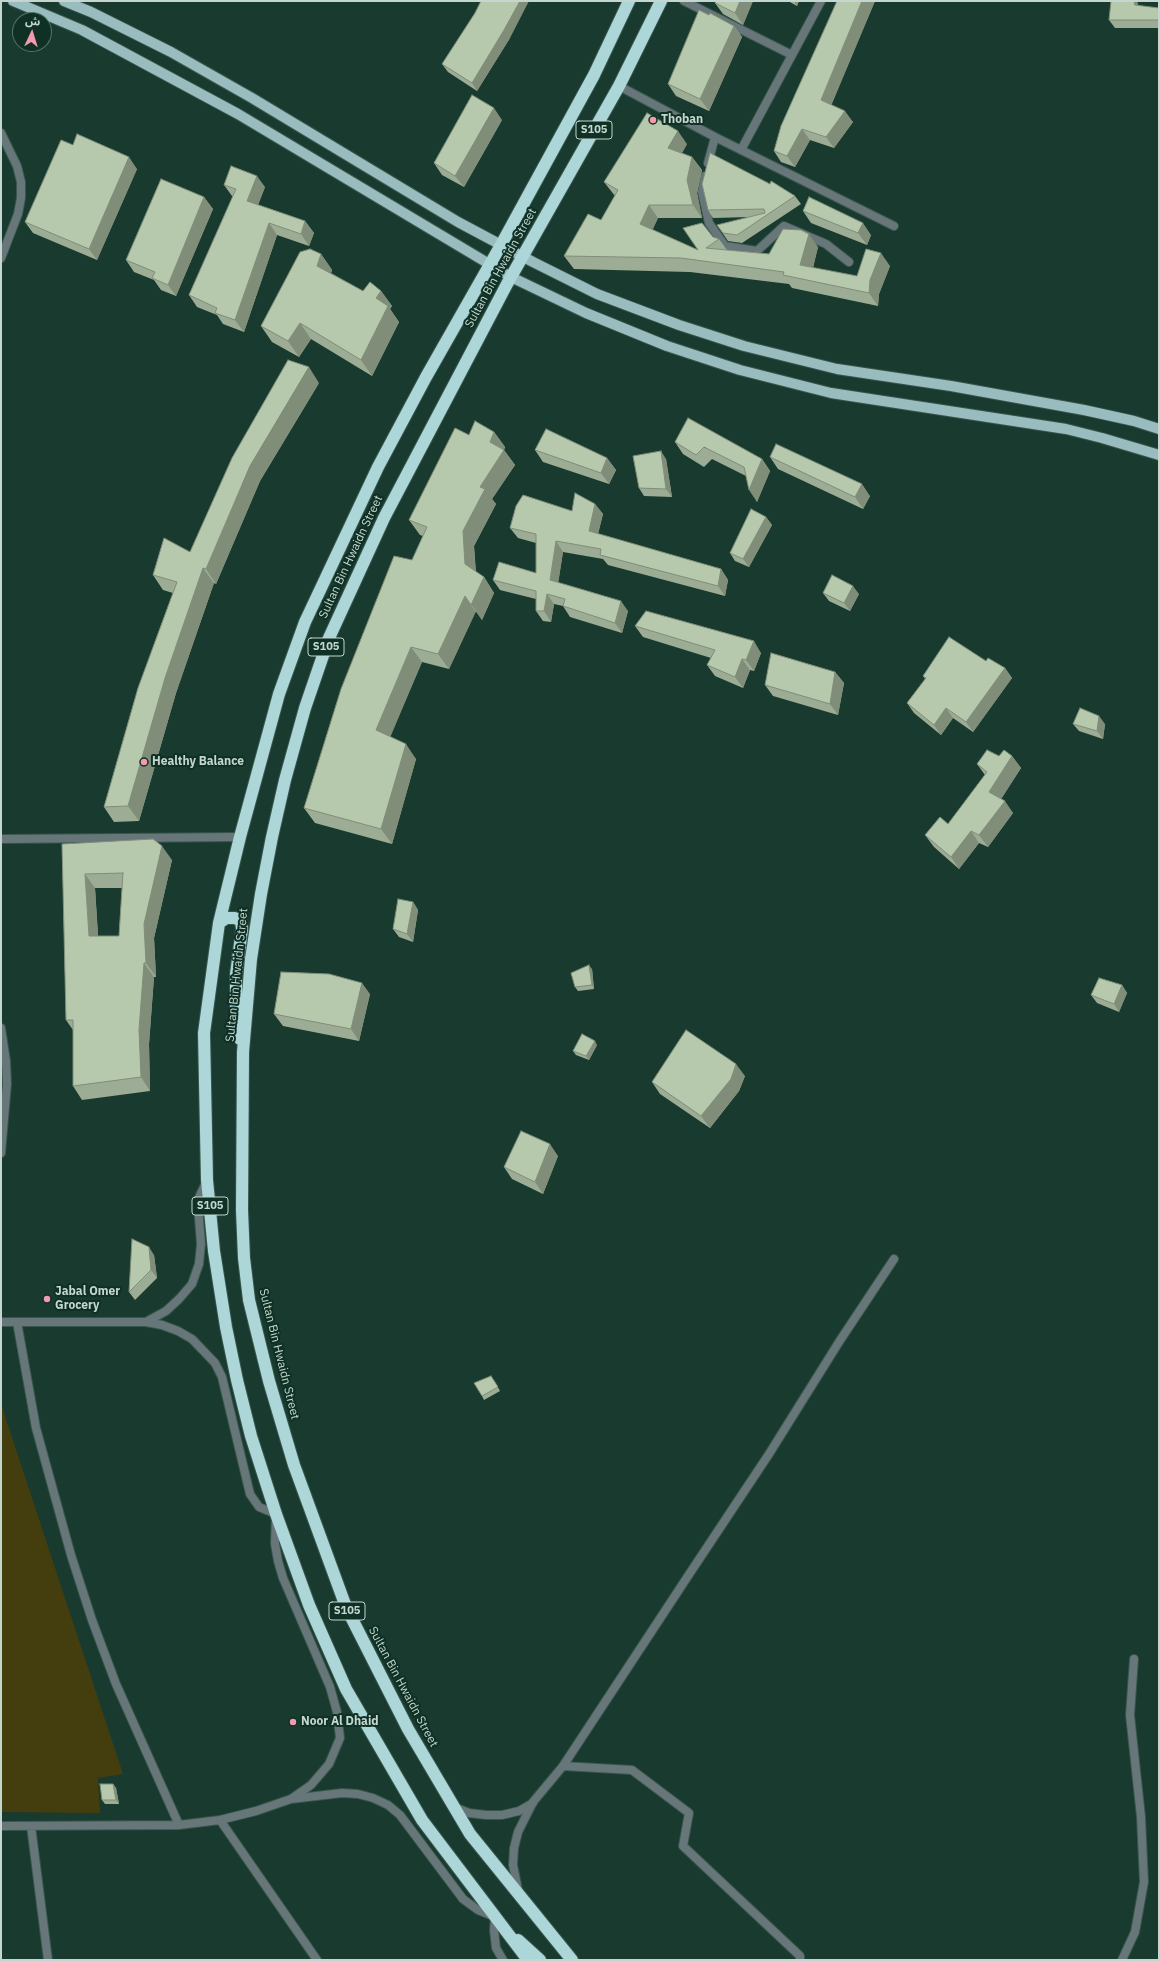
<!DOCTYPE html>
<meta charset="utf-8">
<style>
body{margin:0}
#map{position:relative;width:1160px;height:1961px;overflow:hidden;background:#193a2f;font-family:"IBM Plex Sans","Noto Sans Arabic",sans-serif}
canvas{display:block}
.frame{position:absolute;inset:0;border:2px solid #c4d6cf;pointer-events:none}
.north{position:absolute;left:12px;top:12px;width:40px;height:40px;box-sizing:border-box;background:#0e3025;border:1px solid #577269;border-radius:50%;rotate:4deg;font-size:11px;font-weight:700;line-height:16px;text-align:center;color:#c4d6cf}
.north::after{content:'';display:block;margin:auto;width:14px;height:18px;background:#f29ab0;clip-path:polygon(50% 0,100% 100%,50% 72%,0 100%)}
</style>
<div id="map">
<canvas width="1160" height="1961"></canvas>
<div class="frame"></div>
<div class="north">ش</div>
</div>
<script>
const ctx = document.querySelector('canvas').getContext('2d');
ctx.lineJoin = 'round';
function fillPath(path, color) { ctx.fillStyle = color; ctx.fill(path, 'evenodd'); }
const poly = rows => new Path2D(rows.map(r => 'M' + r).join(''));
function stroke(path, color, width, dash) { ctx.strokeStyle = color; ctx.lineWidth = width; ctx.lineCap = dash ? 'butt' : 'round'; ctx.setLineDash(dash || []); ctx.stroke(path); }
function drawText(font, color, halo, rows, align = 'center') {
  ctx.font = font + ' "IBM Plex Sans",sans-serif'; ctx.lineWidth = 4; ctx.setLineDash([]); ctx.textBaseline = 'middle'; ctx.strokeStyle = halo; ctx.fillStyle = color; for (const [text, x, y, turn = 0] of rows) {
    ctx.save(); ctx.translate(x, y); ctx.rotate((+turn || 0) * Math.PI / 180); ctx.textAlign = isNaN(turn) ? turn : align; if (halo) ctx.strokeText(text, 0, 0); ctx.fillText(text, 0, 0); ctx.restore();
  }
}
const green = poly([
 [1,1404,123,1774,98,1778,100,1813,1,1812]
]);
const street = poly([
 [684,1,792,55],
 [619,86,715,137,894,226],
 [1,133,17,166,21,182,21,198,18,214,1,258],
 [741,150,821,1],
 [708,163,715,137],
 [705,176,702,192,709,223,725,246,757,251,784,226,826,244,849,262],
 [1,839,240,837],
 [1,1028,6,1061,7,1084,1,1153],
 [1,1322,146,1322,162,1325,178,1331,192,1339,215,1363,222,1377,250,1494,259,1507,276,1514,275,1544,278,1561,283,1578,330,1687,337,1712,340,1738,329,1764,311,1785,291,1799],
 [17,1322,36,1428,71,1555,92,1620,116,1684,179,1825],
 [146,1322,166,1311,179,1299,192,1284,199,1264,201,1244,198,1206,200,1195,207,1181],
 [563,1766,632,1770,689,1813,683,1846,800,1956,800,1960],
 [454,1807,469,1813,486,1815,502,1815,519,1811,533,1803],
 [220,1820,317,1960],
 [1,1826,179,1825,220,1820,256,1811,291,1799,342,1793,358,1794,373,1798,388,1805,400,1815,463,1899,478,1910,495,1917,494,1930,496,1948,503,1960],
 [31,1826,48,1960],
 [518,1890,513,1865,514,1848,518,1832,533,1802,563,1766,688,1576,769,1454,839,1342,894,1259],
 [1122,1960,1135,1932,1144,1882,1141,1817,1130,1715,1134,1659]
]);
const primary = poly([
 [13,1,82,30,238,114,511,277,586,313,667,346,740,370,831,393,1066,429,1102,438,1159,455],
 [64,1,91,12,171,52,252,98,458,222,533,262,597,294,679,325,744,346,837,369,951,386,1084,410,1134,421,1159,429]
]);
const highway = poly([
 [219,923,226,918,235,918,241,921,242,929,236,974,236,1005,240,1039],
 [518,1940,540,1960],
 [528,1960,422,1820,346,1689,309,1605,276,1514,251,1436,237,1380,226,1327,214,1251,207,1180,204,1033,219,923,240,837,279,694,305,622,378,467,426,377,501,245,594,75,629,1],
 [572,1960,470,1834,408,1729,346,1607,294,1465,269,1381,249,1300,244,1258,242,1210,243,1052,251,959,261,894,272,837,285,780,305,708,329,638,384,518,507,284,619,86,661,1]
]);
const wall = poly([
 [716,1,753,1,743,25,723,14,715,3],
 [788,1,799,1,797,6],
 [837,1,875,1,831,105,853,122,834,148,810,140,795,167,781,162,774,151],
 [1138,6,1159,8,1159,28,1115,28,1109,20],
 [734,26,742,37,709,111,676,96,668,84],
 [510,38,477,91,448,72,442,64],
 [502,120,464,187,442,175,434,163],
 [687,144,682,153,692,157,702,170,697,193,702,218,658,218,652,230,698,250,713,237,719,239,727,250,769,254,818,247,813,268,857,276,890,266,879,294,878,306,792,288,789,284,690,272,574,269,564,256,601,220,615,196,604,182],
 [73,145,137,169,97,260,33,233,25,222],
 [770,184,795,196,801,204,742,243,728,241,717,225,750,217,713,218,708,210],
 [224,185,265,187,258,205,305,221,314,233,309,246,277,235,244,332,223,324,217,315,197,307,189,295,233,197,232,196],
 [204,197,213,209,176,296,161,290,154,280,134,272,126,260],
 [803,211,871,235,867,245,811,223],
 [321,254,332,270,331,273,363,291,381,291,392,306,390,309,399,322,372,376,311,339,299,357,272,342,261,326],
 [319,383,260,481,216,584,214,583,176,693,139,821,114,822,104,807,173,593,163,590,153,575,190,552],
 [494,432,505,447,504,450,515,465,492,499,496,504,474,546,476,572,484,577,494,593,482,620,476,611,449,669,422,662,390,736,416,759,392,844,315,823,304,808,423,536,420,535,409,520,469,435],
 [675,442,762,459,770,471,757,502,746,476,712,459,704,467,683,454],
 [535,450,607,458,616,470,609,484,543,462],
 [770,457,870,496,863,509,778,469],
 [666,459,672,497,644,496,639,488],
 [595,504,603,514,598,534,721,569,728,580,725,596,608,565,603,559,563,552,558,583,628,611,622,633,570,617,563,606,554,604,551,622,543,621,536,611,536,599,500,590,493,580,536,573,536,543,518,538,510,528,572,511],
 [766,517,772,525,749,567,735,561,730,553],
 [823,593,859,594,850,611,829,601],
 [635,626,761,653,754,671,750,670,743,688,715,676,707,665,711,658,643,637],
 [986,661,1005,668,1012,678,973,732,953,718,941,735,914,713,907,703,925,679,923,676],
 [835,672,844,683,838,715,773,696,765,685],
 [1073,724,1105,724,1103,739,1079,731],
 [999,756,1012,756,1021,768,1001,799,1013,813,988,847,979,843,959,869,934,847,925,835,948,824,985,775,977,764],
 [62,844,172,860,154,938,156,977,154,977,149,1044,150,1091,82,1100,73,1086,73,1030,66,1020],
 [95,888,122,888,119,936,98,936],
 [413,902,418,910,413,942,399,937,393,929],
 [592,969,594,989,578,991,575,987],
 [1122,985,1127,993,1119,1012,1097,1003,1091,995],
 [370,994,359,1041,283,1026,274,1014],
 [597,1045,589,1060,576,1055,573,1051],
 [745,1076,739,1091,710,1128,660,1094,652,1082],
 [558,1156,543,1194,512,1179,504,1167],
 [154,1255,157,1278,135,1300,129,1292],
 [494,1380,500,1391,484,1400,482,1396],
 [113,1784,116,1788,119,1804,105,1804,102,1800]
]);
const shadedWall = poly([
 [520,1,529,1,510,38,477,91,472,83],
 [740,1,753,1,743,25,735,13],
 [794,1,799,1,797,6],
 [862,1,875,1,829,111,821,100],
 [1134,1,1137,1,1141,13,1135,5],
 [734,26,742,37,709,111,700,99],
 [494,108,502,120,464,187,455,176],
 [845,111,853,122,834,148,826,137],
 [802,129,810,140,795,167,787,156],
 [678,131,687,144,677,161,668,148],
 [129,157,137,169,97,260,89,249],
 [692,157,702,170,697,193,702,218,693,205,687,180],
 [257,176,265,187,255,213,247,201],
 [204,197,213,209,176,296,168,285],
 [649,205,658,218,649,238,640,224],
 [305,221,314,233,309,246,301,234],
 [269,223,277,235,244,332,235,320],
 [863,223,871,235,867,245,858,233],
 [809,234,818,247,810,278,800,265],
 [881,253,890,266,879,294,878,306,869,293,870,280],
 [321,254,332,270,328,282,317,266],
 [381,291,392,306,390,309,399,322,372,376,361,360,376,298],
 [300,323,311,339,299,357,288,341],
 [309,367,319,383,260,481,216,584,206,569,250,466],
 [494,432,505,447,504,450,515,465,492,499,496,504,474,546,476,580,465,564,463,531,480,487,490,442],
 [661,451,666,459,672,497,666,489],
 [607,458,616,470,609,484,601,473],
 [762,459,770,471,757,502,749,490],
 [862,484,870,496,863,509,855,497],
 [595,504,603,514,596,541,589,531],
 [766,517,772,525,749,567,743,559],
 [556,541,563,552,557,591,550,580],
 [203,568,214,583,176,693,139,821,128,806,165,678],
 [721,569,728,580,725,596,718,586],
 [484,577,494,593,482,620,471,605],
 [853,586,859,594,850,611,844,603],
 [547,594,554,604,551,622,544,611],
 [465,596,476,611,449,669,438,654],
 [621,601,628,611,622,633,615,623],
 [754,641,761,653,754,671,746,660],
 [411,647,422,662,387,745,376,730],
 [742,659,750,670,743,688,735,677],
 [1005,668,1012,678,973,732,966,722],
 [835,672,844,683,838,715,830,704],
 [946,708,953,718,941,735,934,725],
 [1099,716,1105,724,1103,739,1097,731],
 [406,744,416,759,392,844,381,829],
 [1012,756,1021,768,998,804,989,792],
 [1005,801,1013,813,988,847,979,835],
 [971,831,979,843,959,869,951,857],
 [162,846,172,860,154,938,156,977,146,963,144,924],
 [85,874,95,888,99,950,89,936],
 [413,902,418,910,413,942,407,934],
 [144,963,154,977,149,1044,150,1091,141,1077,139,1030],
 [589,965,592,969,594,989,592,985],
 [362,983,370,994,359,1041,351,1029],
 [1122,985,1127,993,1119,1012,1114,1004],
 [595,1041,597,1045,589,1060,586,1056],
 [736,1064,745,1076,739,1091,710,1128,701,1116],
 [550,1144,558,1156,543,1194,535,1182],
 [149,1247,154,1255,157,1278,151,1270],
 [113,1784,116,1788,119,1804,116,1800]
]);
const building = poly([
 [481,1,520,1,504,30,472,83,442,64,475,13,481,1],
 [716,1,740,1,735,13,715,3,716,1],
 [837,1,862,1,821,100,845,111,826,137,802,129,787,156,774,151,781,126,837,1],
 [1111,1,1134,1,1135,5,1159,8,1159,20,1109,20,1111,1],
 [699,10,709,15,710,13,734,26,700,99,668,84,699,10],
 [472,95,494,108,455,176,434,163,472,95],
 [647,113,678,131,668,148,692,157,687,180,693,205,649,205,640,224,698,250,683,228,702,223,713,237,719,239,706,248,769,254,783,229,801,230,809,234,800,265,857,276,866,249,881,253,870,280,869,293,783,275,784,272,681,258,564,256,588,214,601,220,618,190,604,182,647,113],
 [77,134,129,157,89,249,25,222,61,140,73,145,77,134],
 [710,153,770,184,771,181,795,196,737,235,723,233,717,225,765,213,764,209,708,210,702,184,710,153],
 [231,166,257,176,247,201,305,221,301,234,269,223,235,320,215,313,217,308,189,295,236,189,224,185,231,166],
 [161,179,204,197,168,285,152,278,155,272,126,260,161,179],
 [809,197,863,223,858,233,803,211,809,197],
 [310,249,321,254,317,266,363,291,370,282,381,291,376,298,388,306,361,360,300,323,288,341,261,326,300,252,310,249],
 [288,360,309,367,250,466,206,569,203,568,165,678,128,806,104,807,138,688,177,582,153,575,164,538,190,552,232,458,288,360],
 [688,418,762,459,749,490,744,467,704,447,696,455,675,442,688,418],
 [475,421,494,432,490,442,504,450,480,487,485,489,463,531,465,564,484,577,471,605,465,596,438,654,411,647,376,730,406,744,381,829,304,808,341,689,394,556,412,560,427,527,409,520,455,428,469,435,475,421],
 [546,429,607,458,601,473,535,450,546,429],
 [776,444,862,484,855,497,770,457,776,444],
 [661,451,666,489,639,488,633,456,661,451],
 [575,493,595,504,589,531,721,569,718,586,600,555,601,549,556,541,550,580,621,601,615,623,563,606,565,599,547,594,544,611,536,611,536,591,493,580,499,562,536,573,536,534,510,528,516,506,523,495,572,511,575,493],
 [751,509,766,517,743,559,730,553,751,509],
 [832,575,853,586,844,603,823,593,832,575],
 [646,611,754,641,746,660,742,659,735,677,707,665,715,650,635,626,646,611],
 [949,637,986,661,988,658,1005,668,966,722,946,708,934,725,907,703,926,678,923,676,949,637],
 [771,653,835,672,830,704,765,685,771,653],
 [1080,708,1099,716,1097,731,1073,724,1080,708],
 [987,750,999,756,1004,750,1012,756,989,792,1005,801,979,835,971,831,951,857,925,835,940,817,948,824,987,772,977,764,987,750],
 [153,839,162,846,144,924,146,963,144,963,139,1030,141,1077,73,1086,73,1020,66,1020,62,844,153,839],
 [123,873,119,936,89,936,85,874,123,873],
 [398,899,413,902,407,934,393,929,398,899],
 [589,965,592,985,575,987,571,973,589,965],
 [281,972,329,974,362,983,351,1029,274,1014,281,972],
 [1099,978,1122,985,1114,1004,1091,995,1099,978],
 [686,1030,736,1064,731,1079,701,1116,652,1082,686,1030],
 [582,1034,595,1041,586,1056,573,1051,582,1034],
 [521,1131,550,1144,535,1182,504,1167,521,1131],
 [132,1239,149,1247,151,1270,129,1292,132,1239],
 [491,1376,498,1387,482,1396,474,1383,491,1376],
 [100,1784,113,1784,116,1800,102,1800,100,1784]
]);
const markers = [
 [653,120,4,"#f29ab0"],
 [144,762,4,"#f29ab0"],
 [47,1299,4,"#f29ab0"],
 [293,1722,4,"#f29ab0"]
];
const shields = [
 [594,130,36],
 [326,647,36],
 [210,1206,36],
 [347,1611,36]
];
const shieldNames = [
 ["S105",594,130],
 ["S105",326,647],
 ["S105",210,1206],
 ["S105",347,1611]
];
const poiNames = [
 ["Thoban",661,120],
 ["Healthy Balance",152,762],
 ["Jabal Omer",55,1292],
 ["Grocery",55,1306],
 ["Noor Al Dhaid",301,1722]
];
const streetNames = [
 ["Sultan Bin Hwaidn Street",501,268,-61],
 ["Sultan Bin Hwaidn Street",351,557,-65],
 ["Sultan Bin Hwaidn Street",237,975,-84],
 ["Sultan Bin Hwaidn Street",279,1354,76],
 ["Sultan Bin Hwaidn Street",403,1687,62]
];
fillPath(green, '#443e0e');
stroke(street, '#38564c', 10);
stroke(primary, '#38564c', 12);
stroke(highway, '#38564c', 14);
stroke(street, '#677779', 8);
stroke(primary, '#99bcbe', 10);
stroke(highway, '#add6d9', 12);
fillPath(wall, '#9dad95');
fillPath(shadedWall, '#7f8d79');
fillPath(building, '#b6c9ad');
stroke(building, '#7f8d79', 1);
for (const [x, y, r, color] of markers) { const dot = new Path2D(); dot.arc(x, y, r, 0, 2 * Math.PI); ctx.fillStyle = color; ctx.fill(dot); stroke(dot, '#0e3025', 1.5); }
for (const [x, y, w] of shields) { const box = new Path2D(); box.roundRect(x - w / 2, y - 9, w, 18, 3); ctx.fillStyle = '#0e3025'; ctx.fill(box); stroke(box, '#c4d6cf', 1); }
drawText('bold 11px', '#c4d6cf', null, shieldNames);
drawText('bold 12px', '#c4d6cf', '#0e3025', poiNames, 'left');
drawText('12px', '#c4d6cf', '#0e3025', streetNames);
</script>
